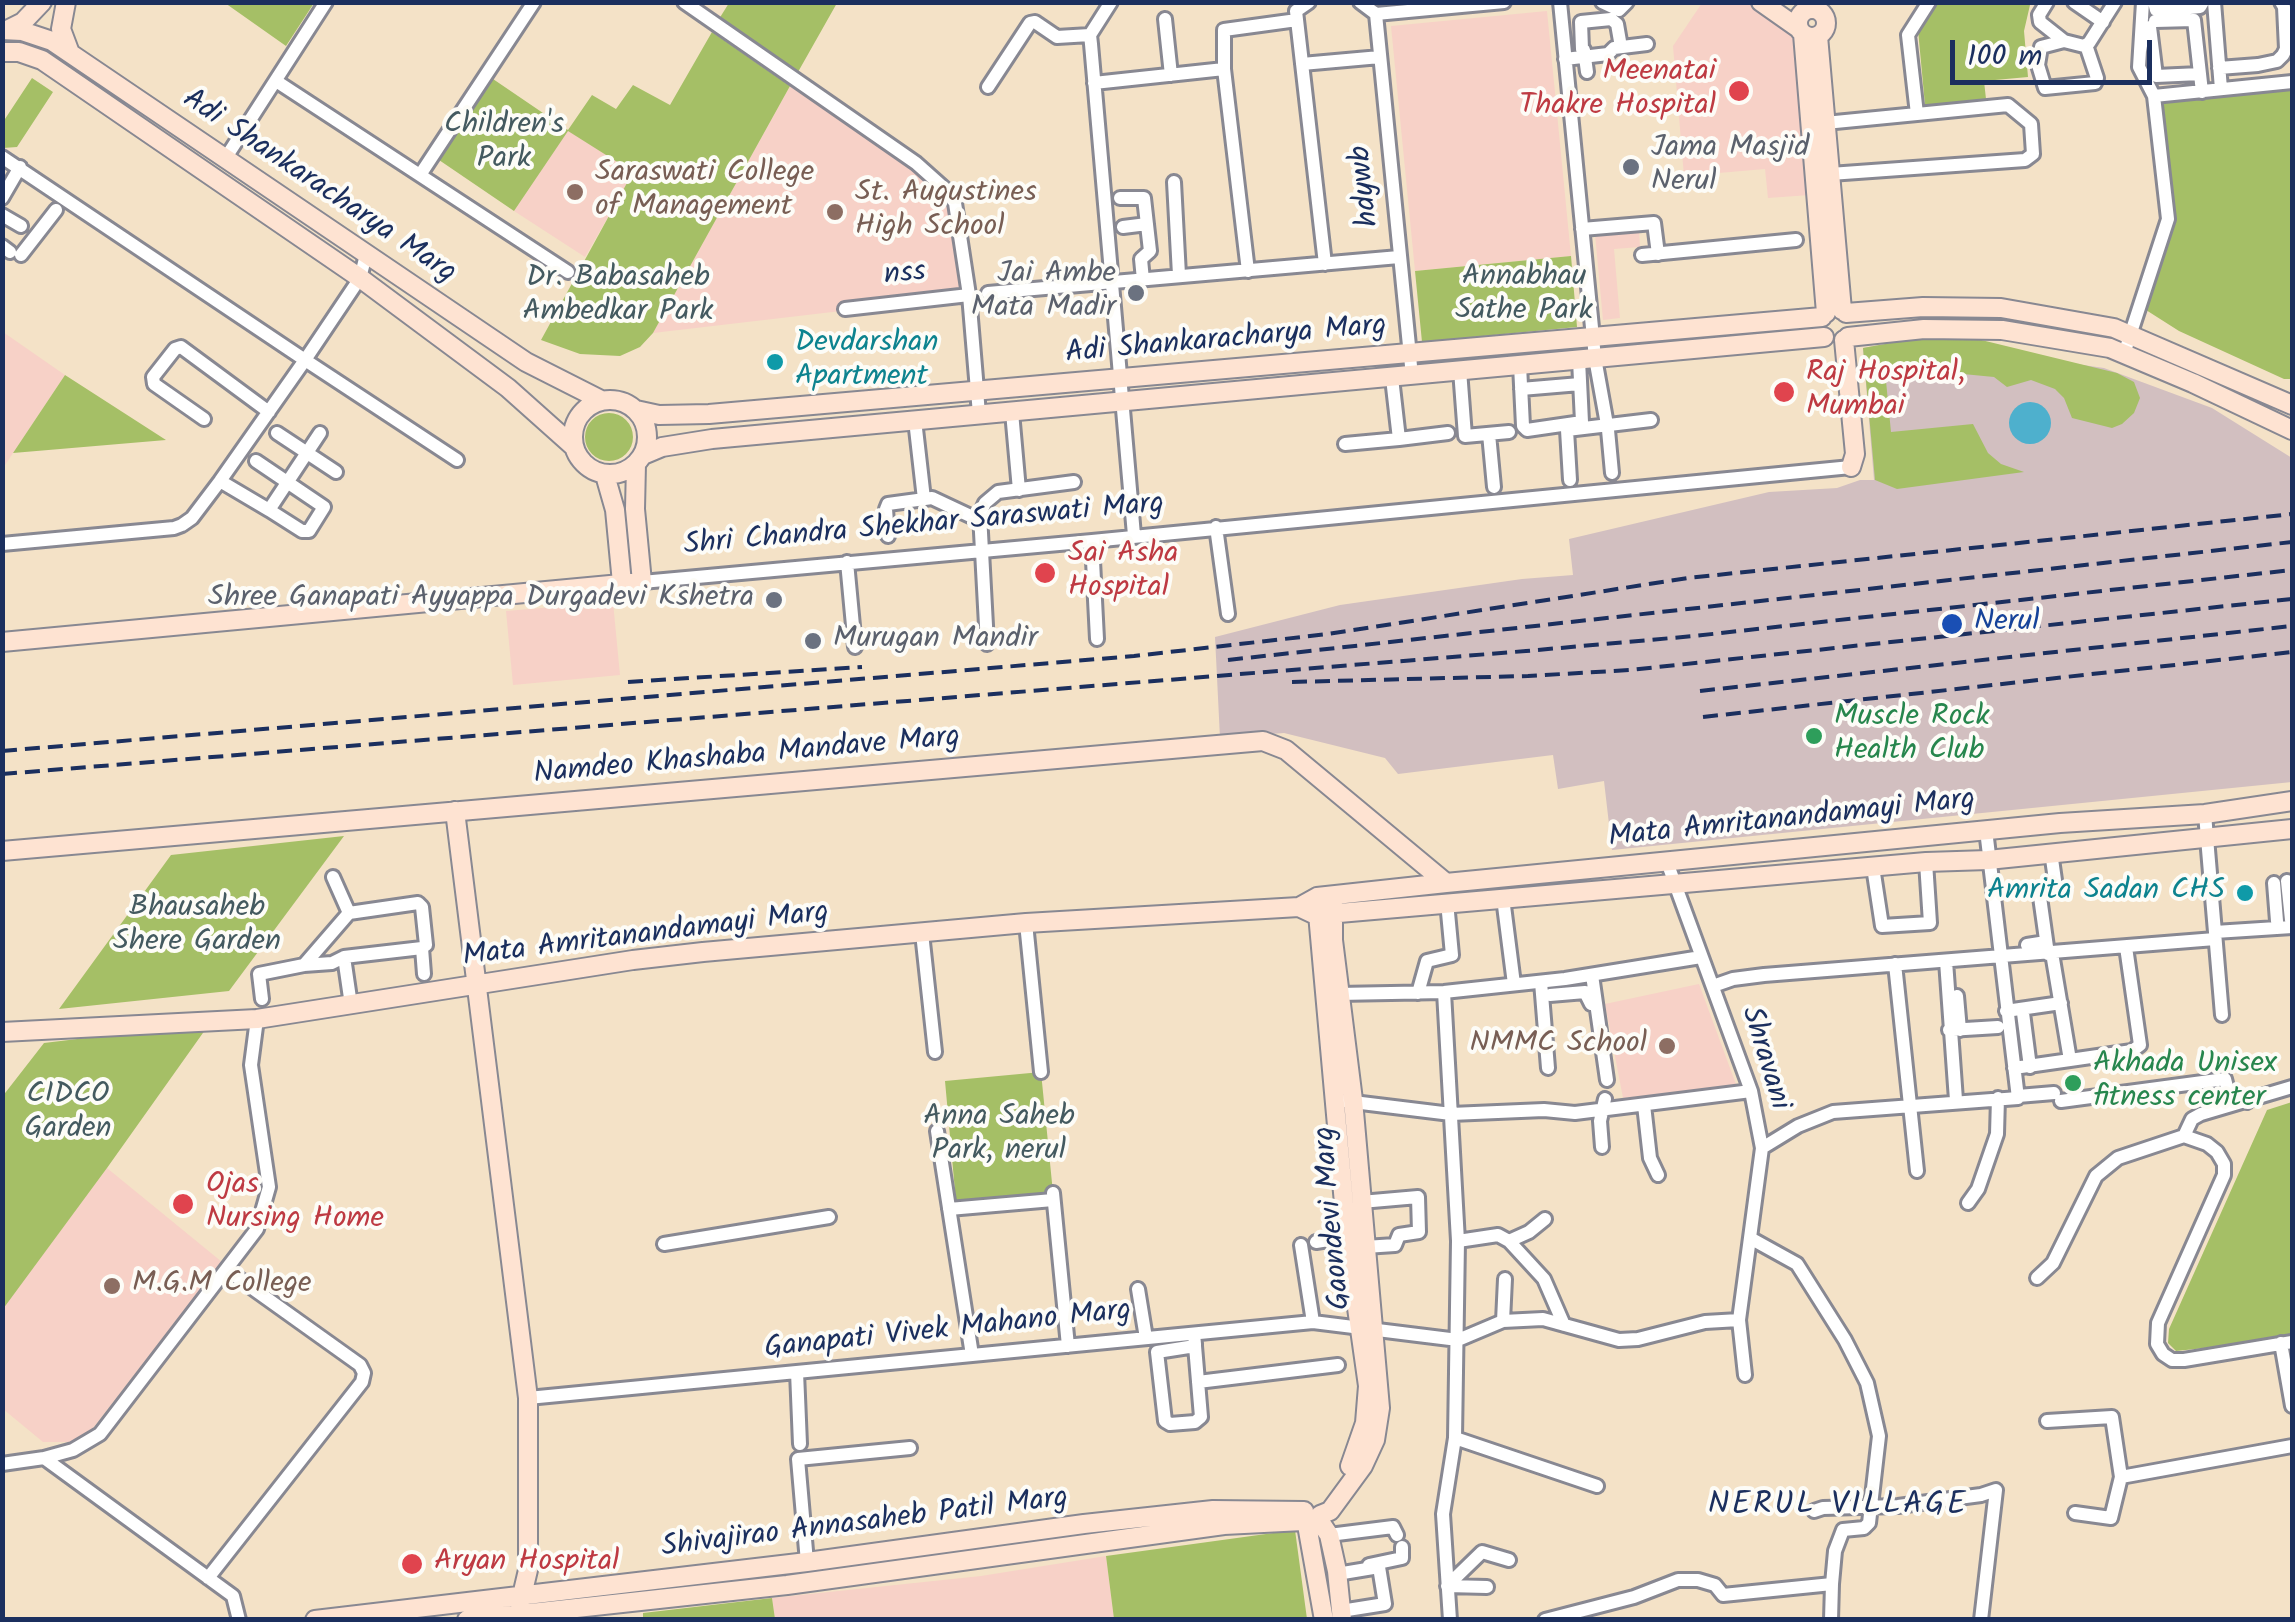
<!DOCTYPE html>
<style>
body{margin:0}
#map{position:relative;width:2295px;height:1622px;overflow:hidden;background:#f4e2c7;font-family:Kalam,sans-serif}
canvas{display:block}
.frame{position:absolute;inset:0;border:5px solid #1b2f5e;pointer-events:none}
.scale{position:absolute;left:1950px;top:40px;width:202px;height:45px;box-sizing:border-box;border:5px solid #1b2f5e;border-top:0;padding-left:12px;font-size:30px;line-height:35px;white-space:nowrap;color:#1b2f5e;-webkit-text-stroke:8px #fdfcf7;paint-order:stroke}
</style>
<div id="map">
<canvas width="2295" height="1622"></canvas>
<div class="frame"></div>
<div class="scale">100 m</div>
</div>
<script>
const ctx = document.querySelector('canvas').getContext('2d');
ctx.lineJoin = 'round';
function fillPath(path, color) { ctx.fillStyle = color; ctx.fill(path, 'evenodd'); }
const poly = rows => new Path2D(rows.map(r => 'M' + r).join(''));
function stroke(path, color, width, dash) { ctx.strokeStyle = color; ctx.lineWidth = width; ctx.lineCap = dash ? 'butt' : 'round'; ctx.setLineDash(dash || []); ctx.stroke(path); }
function drawText(font, color, halo, rows, align = 'center') {
  ctx.font = font + ' Kalam,sans-serif'; ctx.lineWidth = 8; ctx.setLineDash([]); ctx.textBaseline = 'middle'; ctx.strokeStyle = halo; ctx.fillStyle = color; for (const [text, x, y, turn = 0] of rows) {
    ctx.save(); ctx.translate(x, y); ctx.rotate((+turn || 0) * Math.PI / 180); ctx.textAlign = isNaN(turn) ? turn : align; if (halo) ctx.strokeText(text, 0, 0); ctx.fillText(text, 0, 0); ctx.restore();
  }
}
const built = poly([
 [1702,3,1749,3,1796,35,1810,195,1768,198,1765,169,1684,176,1673,46],
 [1547,11,1571,256,1415,271,1391,26],
 [790,86,911,168,939,193,953,218,961,297,653,333],
 [568,130,634,172,585,257,514,211],
 [1639,230,1640,247,1614,249,1620,318,1603,320,1595,234],
 [3,332,65,375,3,468],
 [613,602,620,675,513,685,506,611],
 [1699,984,1737,1087,1623,1098,1605,1004],
 [107,1168,222,1262,93,1428,71,1442,43,1442,3,1409,2,1309],
 [1106,1556,1114,1619,775,1619,772,1598,981,1576]
]);
const industrial = poly([
 [1907,340,2104,368,2212,408,2292,458,2292,782,1612,850,1604,781,1558,789,1553,755,1398,774,1385,758,1284,733,1220,738,1215,637,1340,605,1522,579,1573,575,1569,539,1769,492,1837,488,1860,480,1874,480,1863,348]
]);
const green = poly([
 [225,3,225,2,314,3,286,46],
 [729,3,837,3,798,72,719,19],
 [1936,3,2030,5,2024,31,2028,77,1984,81,1986,99,1925,105,1918,30],
 [712,32,790,86,653,333,640,347,620,356,580,354,541,340,633,172,568,131,514,211,439,160,493,79,568,130,592,95,616,109,633,85,670,105],
 [32,78,53,92,17,147,3,148,3,122],
 [2292,88,2292,379,2284,379,2179,331,2146,310,2174,224,2161,102],
 [1571,256,1577,327,1422,342,1415,271],
 [1969,337,2117,373,2134,382,2140,398,2134,413,2122,424,2112,428,2072,418,2064,398,2055,389,2031,380,2007,387,1994,377,1963,374,1886,381,1891,432,1973,424,1988,453,2001,464,2024,472,1897,489,1875,480,1863,348,1907,340],
 [65,375,166,440,13,453],
 '585 437a24 24 0 1 1 48 0a24 24 0 1 1-48 0Z',
 [344,836,229,991,59,1009,171,855],
 [210,1023,107,1168,3,1309,2,1097,44,1043],
 [1041,1072,1053,1193,956,1202,945,1081],
 [2292,1102,2292,1339,2176,1351,2168,1343,2169,1329,2267,1110],
 [1295,1530,1307,1619,1114,1619,1106,1556],
 [772,1598,775,1619,643,1619,643,1613]
]);
const water = poly([
 '2009 423a21 21 0 1 1 42 0a21 21 0 1 1-42 0Z'
]);
const street = poly([
 [684,2,916,163,944,188,955,203,969,295,979,414],
 [1111,2,1090,35,1091,44,1134,535],
 [1309,2,1296,11,1325,264],
 [1360,2,1376,14,1504,2],
 [1560,2,1595,358,1608,430,1612,473],
 [1602,2,1619,10,1627,2],
 [2047,2,2039,15,2040,22,2064,41,2084,46,2089,43,2115,2],
 [2074,2,2103,22],
 [2154,2,2156,10,2159,11,2200,7,2203,2],
 [2214,2,2221,89],
 [1376,14,1412,376],
 [1165,19,1171,75],
 [2155,21,2194,20,2202,92],
 [2150,27,2156,76,2200,74],
 [2064,41,2041,47,2038,65,2045,88,2095,83,2097,78,2086,45],
 [1565,59,1608,54,1614,48,1647,44],
 [1302,64,1380,57],
 [2219,68,2258,65,2277,61,2283,55,2286,49,2284,7,2281,2],
 [1587,72,1584,50,1582,49,1581,22,1611,19,1617,24,1621,47],
 [276,81,568,272],
 [1094,83,1224,69],
 [988,87,1030,23,1035,22,1057,37,1090,35],
 [2154,96,2292,82],
 [1825,123,1917,114,1908,35,1929,2],
 [2,157,305,360,220,481,192,518,182,525,174,528,2,544],
 [225,159,326,2],
 [1830,174,2025,160,2033,154,2031,124,2008,105,1917,114],
 [420,175,534,2],
 [1174,182,1179,275],
 [2,198,20,167],
 [1120,198,1144,198,1150,251,1141,259,1143,280],
 [2,215,21,226],
 [1123,227,1147,224],
 [1582,229,1654,223,1658,254],
 [2,246,10,252],
 [21,255,56,210],
 [366,255,360,278,305,360,457,460],
 [1642,255,1796,240],
 [1248,271,1224,69,1224,30,1297,20],
 [988,293,1399,257],
 [845,309,969,295],
 [2124,354,2168,219,2154,96,2139,67,2143,2],
 [1520,365,1523,426,1527,430,1582,422,1579,360],
 [1460,370,1465,436,1509,432],
 [1392,378,1399,439,1448,433],
 [1521,389,1580,384],
 [1012,412,1019,490],
 [204,419,154,384,153,377,175,349,181,347,269,412],
 [915,420,924,499],
 [277,433,336,472],
 [1489,434,1494,487],
 [1345,444,1399,439],
 [256,461,324,507,309,531,302,531,269,510],
 [1570,480,1567,430,1651,420],
 [220,481,269,510,320,433],
 [1216,527,1228,614],
 [888,536,886,509,888,504,932,498,981,521],
 [1092,541,1097,639],
 [847,562,855,647],
 [642,582,1092,541,1851,467],
 [987,644,980,514,985,503,998,492,1074,482],
 [2205,814,2222,1015],
 [1667,862,1751,1091,1762,1148,1739,1320,1745,1375],
 [1873,867,1882,926,1930,923,1926,862],
 [333,877,349,913],
 [2287,881,2291,920],
 [2274,883,2277,921],
 [1503,898,1514,984],
 [1026,923,1041,1072],
 [2215,932,2292,927],
 [922,933,935,1052],
 [2027,945,2046,942],
 [422,948,424,974],
 [2052,953,2070,1060,2132,1051,2140,1045,2126,947],
 [2048,954,2040,897,2056,887,2051,852],
 [1946,961,1956,1100],
 [1895,964,1917,1171],
 [304,965,332,963,344,957],
 [1592,975,1607,1080],
 [1541,982,1548,1068],
 [1713,986,1733,979,1764,975,2215,939],
 [1444,992,1458,1241,1455,1438,1443,1514,1450,1620],
 [1418,993,1427,961,1452,955,1447,902],
 [1338,994,1444,992,1565,979,1701,957],
 [1550,995,1585,992,1591,1004],
 [1957,996,1960,1030],
 [262,999,259,974,304,965,349,913,418,903,422,907,426,945,422,948,344,957,351,1005],
 [2006,1011,2061,1003],
 [2023,1013,2030,1067],
 [1949,1030,1998,1027],
 [2014,1068,2070,1060],
 [2018,1096,2054,1093],
 [1345,1101,1451,1114,1544,1110,1575,1113,1751,1091],
 [2061,1101,2225,1079,2228,1091,2247,1102],
 [1644,1105,1650,1158,1658,1175],
 [937,1131,972,1355],
 [2184,1136,2192,1119,2201,1114,2292,1087],
 [1602,1147,1600,1121,1605,1099],
 [1762,1148,1798,1126,1833,1112,2018,1098,1986,830],
 [1053,1193,1068,1346],
 [1361,1202,1418,1197,1419,1232,1399,1235,1395,1245,1365,1247],
 [1968,1203,1978,1189,1997,1134,1998,1098],
 [949,1209,1053,1200],
 [1750,1238,1797,1264,1845,1340,1867,1383,1879,1436,1869,1523,1864,1528,1843,1530,1835,1551,1832,1584],
 [1458,1241,1498,1235,1509,1241,1544,1279,1564,1325],
 [1509,1241,1529,1232,1545,1219],
 [1316,1242,1347,1237],
 [664,1244,829,1217],
 [1301,1245,1313,1322],
 [2037,1278,2053,1263,2096,1176,2118,1158,2184,1136,2207,1144,2217,1152,2224,1164,2224,1175,2158,1323,2157,1344,2163,1354,2172,1360,2184,1360,2292,1342],
 [1138,1289,1146,1338],
 [1503,1321,1543,1319,1619,1340,1638,1339,1705,1322,1739,1320],
 [1194,1334,1195,1344,1195,1346,1201,1417,1195,1422,1170,1424,1165,1421,1157,1352,1195,1346],
 [2281,1343,2292,1406],
 [797,1372,800,1444],
 [1198,1382,1338,1365],
 [528,1398,1313,1322,1458,1340,1503,1321,1505,1279],
 [2047,1421,2112,1417,2121,1477,2111,1518,2075,1513],
 [1455,1438,1597,1486],
 [44,1458,233,1596,239,1620],
 [2,1464,44,1458,73,1450,100,1434,257,1229,269,1187,251,1065,257,1019],
 [2121,1477,2292,1446],
 [1814,1511,1823,1508,1898,1506,1981,1495,1996,1490,1981,1620],
 [1329,1535,1393,1527,1397,1535],
 [807,1562,798,1459,910,1448],
 [1369,1565,1402,1558,1402,1547],
 [1337,1574,1379,1567,1385,1604,1341,1611],
 [208,1578,362,1382,364,1373,360,1365,227,1270],
 [1447,1586,1482,1552,1509,1560],
 [1447,1586,1487,1587],
 [1545,1620,1634,1597,1678,1580,1698,1580,1715,1585,1723,1595,1832,1584,1831,1620]
]);
const secondary = poly([
 [66,2,61,29,70,53],
 [1761,2,1798,28],
 '1798 23a14 14 0 1 1 28 0a14 14 0 1 1-28 0Z',
 [2,30,22,31,52,41,526,362,601,400],
 [7,30,23,22,42,2],
 [1803,34,1826,313],
 [1818,36,1842,310],
 [2,52,19,52,42,60,360,278,508,388,573,446],
 [1846,313,1923,307,2001,308,2114,328,2292,405],
 [1848,337,1924,329,2002,330,2110,348,2193,383,2292,430],
 [1844,340,1855,454,1851,467],
 '573 437a37 37 0 1 1 74 0a37 37 0 1 1-74 0Z',
 [636,410,659,415,709,414,1822,317],
 [643,455,662,447,712,439,1824,337],
 [605,475,615,510,622,583],
 [2,642,642,582,635,509,636,464],
 [455,811,528,1398,528,1570,520,1604],
 [2,851,1263,741,1286,750,1446,883],
 [1317,903,1347,1237,1368,1386,1365,1423,1350,1466],
 [1299,907,1316,915,1926,862,1988,860,2292,829],
 [2,1032,257,1019,633,960,703,952,1026,923,1299,907,1317,897,1446,883,2060,823,2205,814,2292,801],
 [1320,1515,1330,1511,1363,1466,1375,1440,1380,1408,1353,1100,1333,940,1333,904],
 [1319,1520,1329,1535,1337,1571,1342,1620],
 [1307,1525,1324,1620],
 [315,1620,807,1562,1084,1524,1213,1510,1304,1511],
 [467,1620,787,1585,1224,1525,1303,1521]
]);
const rail = poly([
 [1228,660,2292,542],
 [628,682,862,667],
 [1292,682,1528,676,1630,670,2292,599],
 [1700,691,2292,626],
 [1703,717,2292,652],
 [2,751,1134,656,1328,634,1688,578,2292,514],
 [2,774,1526,651,1694,636,2292,570]
]);
const markers = [
 [1739,91,12,"#e0444e"],
 [1631,167,10,"#6b7280"],
 [575,192,10,"#8d6e63"],
 [835,212,10,"#8d6e63"],
 [1136,293,10,"#6b7280"],
 [775,362,10,"#0f9aa8"],
 [1784,392,12,"#e0444e"],
 [1045,573,12,"#e0444e"],
 [774,600,10,"#6b7280"],
 [1952,624,12,"#1a4fb4"],
 [813,641,10,"#6b7280"],
 [1814,736,10,"#2e9e5b"],
 [2245,893,10,"#0f9aa8"],
 [1667,1046,10,"#8d6e63"],
 [2073,1083,10,"#2e9e5b"],
 [183,1204,12,"#e0444e"],
 [112,1286,10,"#8d6e63"],
 [412,1564,12,"#e0444e"]
];
const healthNames = [
 ["Meenatai",1716,74,"right"],
 ["Thakre Hospital",1716,108,"right"],
 ["Raj Hospital,",1806,375],
 ["Mumbai",1806,409],
 ["Sai Asha",1068,556],
 ["Hospital",1068,590],
 ["Ojas",206,1187],
 ["Nursing Home",206,1221],
 ["Aryan Hospital",434,1564]
];
const parkNames = [
 ["Children's",504,127],
 ["Park",504,161],
 ["Annabhau",1524,279],
 ["Sathe Park",1524,313],
 ["Dr. Babasaheb",618,280],
 ["Ambedkar Park",618,314],
 ["Bhausaheb",197,910],
 ["Shere Garden",197,944],
 ["CIDCO",68,1097],
 ["Garden",68,1131],
 ["Anna Saheb",999,1119],
 ["Park, nerul",999,1153]
];
const worshipNames = [
 ["Jama Masjid",1651,150],
 ["Nerul",1651,184],
 ["Jai Ambe",1116,276,"right"],
 ["Mata Madir",1116,310,"right"],
 ["Shree Ganapati Ayyappa Durgadevi Kshetra",754,600,"right"],
 ["Murugan Mandir",833,641]
];
const educationNames = [
 ["Saraswati College",595,175],
 ["of Management",595,209],
 ["St. Augustines",855,195],
 ["High School",855,229],
 ["NMMC School",1647,1046,"right"],
 ["M.G.M College",132,1286]
];
const streetNames = [
 ["hdywb",1367,186,-96],
 ["Adi Shankaracharya Marg",318,188,34],
 ["nss",905,276,-5],
 ["Adi Shankaracharya Marg",1226,342,-5],
 ["Shri Chandra Shekhar Saraswati Marg",924,527,-5],
 ["Namdeo Khashaba Mandave Marg",747,758,-5],
 ["Mata Amritanandamayi Marg",1792,821,-6],
 ["Mata Amritanandamayi Marg",646,937,-7],
 ["Shravani",1763,1059,73],
 ["Gaondevi Marg",1335,1218,-95],
 ["Ganapati Vivek Mahano Marg",948,1332,-6],
 ["Shivajirao Annasaheb Patil Marg",865,1525,-7]
];
const cultureNames = [
 ["Devdarshan",795,345],
 ["Apartment",795,379],
 ["Amrita Sadan CHS",2225,893,"right"]
];
const transitNames = [
 ["Nerul",1974,624]
];
const leisureNames = [
 ["Muscle Rock",1834,719],
 ["Health Club",1834,753],
 ["Akhada Unisex",2093,1066],
 ["fitness center",2093,1100]
];
const neighbourhoodNames = [
 ["NERUL VILLAGE",1838,1508]
];
fillPath(built, '#f7d1c7');
fillPath(industrial, '#d2bfc0');
fillPath(green, '#a5bf66');
fillPath(water, '#4eb0cd');
stroke(street, '#888892', 18);
stroke(secondary, '#888892', 22);
stroke(street, '#fff', 12);
stroke(secondary, '#fee3d2', 18);
stroke(rail, '#1b2f5e', 4, [15, 8]);
for (const [x, y, r, color] of markers) { const dot = new Path2D(); dot.arc(x, y, r, 0, 2 * Math.PI); ctx.fillStyle = color; ctx.fill(dot); stroke(dot, '#fdfcf7', 4); }
drawText('30px', '#be3a42', '#fdfcf7', healthNames, 'left');
drawText('30px', '#445a60', '#fdfcf7', parkNames);
drawText('30px', '#5b616d', '#fdfcf7', worshipNames, 'left');
drawText('30px', '#785e54', '#fdfcf7', educationNames, 'left');
drawText('30px', '#1b2f5e', '#fdfcf7', streetNames);
drawText('30px', '#0d838f', '#fdfcf7', cultureNames, 'left');
drawText('30px', '#164399', '#fdfcf7', transitNames, 'left');
drawText('30px', '#27864d', '#fdfcf7', leisureNames, 'left');
ctx.letterSpacing = '2.5px';
drawText('32px', '#1b2f5e', '#fdfcf7', neighbourhoodNames);
ctx.letterSpacing = '0px';
</script>
